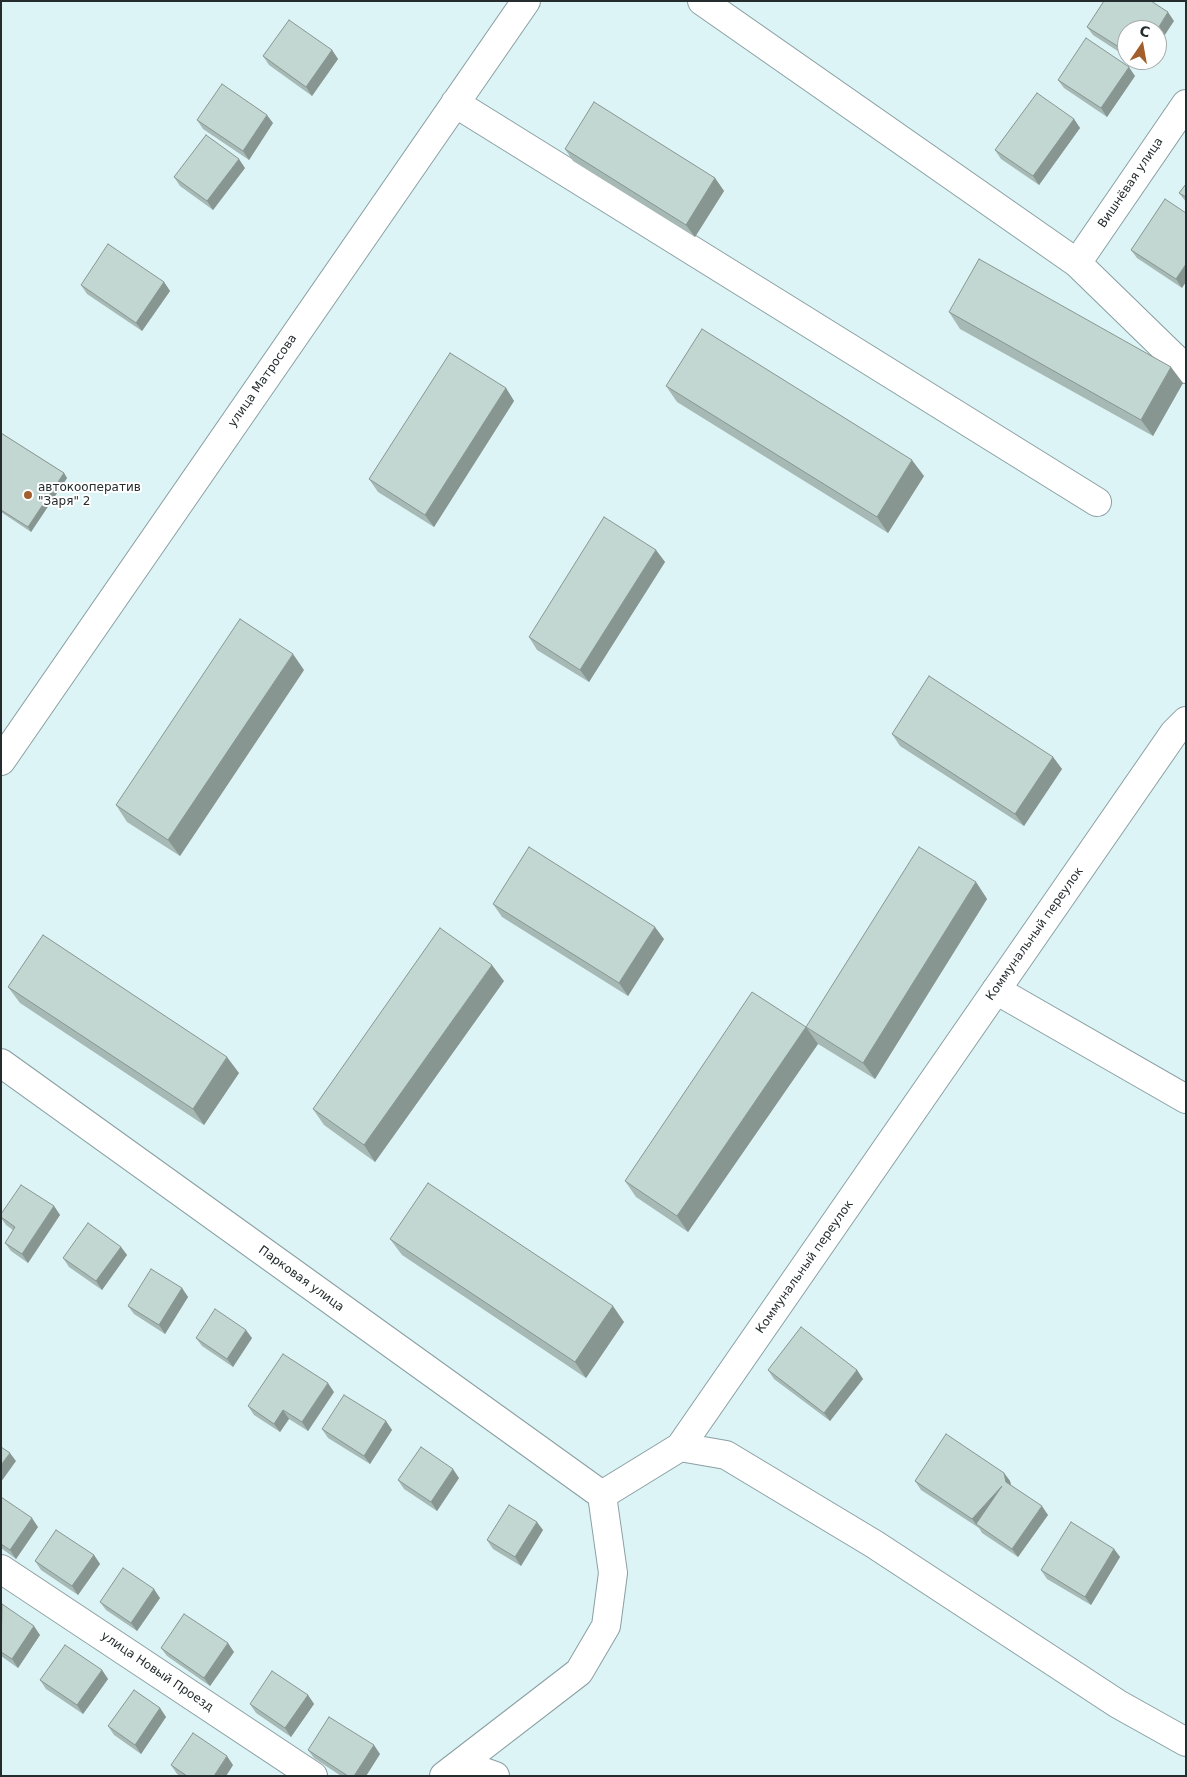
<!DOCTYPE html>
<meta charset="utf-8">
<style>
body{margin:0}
#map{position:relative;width:1187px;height:1777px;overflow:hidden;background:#ddf4f7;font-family:"DejaVu Sans",sans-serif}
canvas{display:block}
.frame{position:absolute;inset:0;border:2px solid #242c2d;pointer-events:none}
.north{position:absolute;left:1117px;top:20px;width:50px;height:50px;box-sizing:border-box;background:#fff;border:1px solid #a7abab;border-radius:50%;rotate:12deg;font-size:14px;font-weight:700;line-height:20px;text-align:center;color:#242c2d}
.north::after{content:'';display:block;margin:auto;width:18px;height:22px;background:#a25f2d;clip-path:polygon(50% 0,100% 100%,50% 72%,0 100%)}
</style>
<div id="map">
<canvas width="1187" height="1777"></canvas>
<div class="frame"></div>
<div class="north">С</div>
</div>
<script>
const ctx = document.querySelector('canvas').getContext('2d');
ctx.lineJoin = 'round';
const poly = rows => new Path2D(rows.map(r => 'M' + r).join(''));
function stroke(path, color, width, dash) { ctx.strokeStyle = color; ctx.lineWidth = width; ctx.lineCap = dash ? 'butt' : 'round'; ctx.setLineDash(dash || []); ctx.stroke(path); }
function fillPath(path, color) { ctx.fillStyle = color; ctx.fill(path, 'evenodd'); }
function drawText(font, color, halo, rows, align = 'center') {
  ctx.font = font + ' "DejaVu Sans",sans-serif'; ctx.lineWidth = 4; ctx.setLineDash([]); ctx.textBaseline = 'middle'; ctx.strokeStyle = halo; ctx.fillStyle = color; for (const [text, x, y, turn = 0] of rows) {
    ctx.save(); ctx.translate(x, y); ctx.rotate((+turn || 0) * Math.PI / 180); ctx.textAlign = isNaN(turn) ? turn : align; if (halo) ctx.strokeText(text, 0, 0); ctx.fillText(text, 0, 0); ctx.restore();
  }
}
const minor = poly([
 [702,1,1077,263,1186,369],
 [455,103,1097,502],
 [1077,263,1186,104],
 [1,761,526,1],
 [996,990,1186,1099],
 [1,1063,602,1495],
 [680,1447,726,1455,874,1544,1118,1704,1186,1742],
 [1,1569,313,1776],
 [461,1764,495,1776],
 [444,1776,579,1672,606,1626,613,1573,602,1495,680,1447,1174,733,1186,721]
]);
const wall = poly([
 [1174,21,1127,30,1127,57,1093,35,1087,27],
 [332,50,338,59,312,96,269,65,263,56],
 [1131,60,1149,60,1144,68],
 [1135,76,1107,117,1064,88,1058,80],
 [1074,119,1080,128,1039,185,1001,159,995,150],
 [197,120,273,123,249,160,203,129],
 [565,149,715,178,724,191,695,237,573,161],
 [245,168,213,210,180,186,174,177],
 [1186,184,1186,202,1179,193],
 [1165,199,1182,288,1137,258,1131,250],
 [164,282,170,291,142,331,87,294,81,285],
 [949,312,1183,383,1153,436,960,329],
 [666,386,924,476,888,533,677,402],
 [506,388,514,401,434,527,378,492,369,479],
 [1,433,64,473,67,478,31,532,1,512],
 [656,550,665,562,589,682,537,650,529,637],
 [304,670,180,856,127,822,116,805],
 [892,734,1053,757,1062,769,1024,826,900,746],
 [976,882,987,899,875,1079,818,1044,688,1232,636,1197,625,1181,806,1027],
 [493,904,664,939,628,996,502,917],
 [504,981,375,1162,324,1125,313,1109],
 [8,987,239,1073,204,1125,20,1003],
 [54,1206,60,1215,28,1263,11,1251,5,1243,13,1230,6,1225,1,1218,1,1214],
 [390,1239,624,1322,586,1378,402,1255],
 [121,1247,127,1255,102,1290,69,1267,63,1258],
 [182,1288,188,1297,165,1334,134,1314,128,1306],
 [196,1338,252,1338,233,1367,202,1346],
 [768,1370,857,1370,863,1379,830,1421,774,1379],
 [334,1392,308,1431,289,1419,280,1432,254,1415,248,1406],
 [386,1421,392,1430,370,1464,328,1438,322,1429],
 [1004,1473,1010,1481,1011,1485,1048,1515,1018,1557,982,1533,979,1528,921,1490,915,1481],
 [459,1478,437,1511,404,1489,398,1480],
 [1,1497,38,1527,16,1559,1,1548],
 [543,1530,521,1566,493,1549,487,1540],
 [1114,1549,1120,1557,1091,1605,1047,1579,1041,1570],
 [94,1555,100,1564,78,1595,41,1570,35,1561],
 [160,1598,137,1631,106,1610,100,1602],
 [1,1604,40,1635,18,1668,1,1656],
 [161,1648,234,1652,210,1686,167,1656],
 [102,1670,108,1679,83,1714,46,1689,40,1680],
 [308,1695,314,1704,291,1737,256,1713,250,1704],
 [160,1708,166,1717,141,1754,114,1735,108,1726],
 [308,1750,380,1754,366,1776,341,1776,314,1758],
 [171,1765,233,1765,226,1776,180,1776,177,1774]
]);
const shadedWall = poly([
 [1168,12,1174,21,1157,47,1157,30],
 [332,50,338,59,312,96,306,87],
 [1138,60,1149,60,1144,68],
 [1129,67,1135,76,1107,117,1101,108],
 [267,115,273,123,249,160,243,151],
 [1074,119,1080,128,1039,185,1033,176],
 [239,159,245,168,213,210,207,201],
 [715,178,724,191,695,237,686,225],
 [1186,264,1186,282,1182,288,1176,279],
 [164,282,170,291,142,331,136,323],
 [1171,367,1183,383,1153,436,1141,420],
 [506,388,514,401,434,527,425,515],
 [912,460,924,476,888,533,877,517],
 [64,473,67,478,31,532,28,527],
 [656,550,665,562,589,682,580,670],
 [293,654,304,670,180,856,168,840],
 [1053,757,1062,769,1024,826,1015,814],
 [976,882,987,899,875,1079,863,1063],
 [655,927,664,939,628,996,619,983],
 [492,965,504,981,375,1162,364,1145],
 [806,1027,818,1044,688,1232,677,1216],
 [227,1057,239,1073,204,1125,193,1109],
 [54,1206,60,1215,28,1263,22,1254],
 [121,1247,127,1255,102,1290,96,1281],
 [182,1288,188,1297,165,1334,159,1325],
 [613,1306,624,1322,586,1378,575,1362],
 [246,1330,252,1338,233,1367,227,1359],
 [857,1370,863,1379,830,1421,824,1413],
 [328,1383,334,1392,308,1431,302,1422],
 [283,1410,289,1419,280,1432,274,1424],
 [386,1421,392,1430,370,1464,364,1456],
 [10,1453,16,1461,1,1482,1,1465],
 [453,1469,459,1478,437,1511,431,1502],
 [1004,1473,1010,1481,1012,1490,1006,1482],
 [1002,1486,976,1524,979,1528,972,1519],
 [1042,1506,1048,1515,1018,1557,1012,1549],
 [32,1518,38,1527,16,1559,10,1550],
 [537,1522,543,1530,521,1566,515,1557],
 [1114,1549,1120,1557,1091,1605,1085,1597],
 [94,1555,100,1564,78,1595,72,1586],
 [154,1589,160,1598,137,1631,131,1623],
 [34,1626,40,1635,18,1668,12,1659],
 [228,1643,234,1652,210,1686,204,1678],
 [102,1670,108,1679,83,1714,77,1705],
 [308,1695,314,1704,291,1737,285,1728],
 [160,1708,166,1717,141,1754,135,1745],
 [374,1745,380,1754,366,1776,354,1776],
 [227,1756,233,1765,226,1776,214,1776]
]);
const building = poly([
 [1104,1,1151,1,1168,12,1157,30,1127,30,1127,52,1087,27,1104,1],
 [289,20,332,50,306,87,263,56,289,20],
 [1086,38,1129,67,1101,108,1058,80,1086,38],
 [222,84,267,115,243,151,197,120,222,84],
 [1037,93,1074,119,1033,176,995,150,1037,93],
 [594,102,715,178,686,225,565,149,594,102],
 [206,135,239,159,207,201,174,177,206,135],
 [1186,184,1186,197,1179,193,1186,184],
 [1165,199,1186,213,1186,264,1176,279,1131,250,1165,199],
 [108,244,164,282,136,323,81,285,108,244],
 [979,259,1171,367,1141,420,949,312,979,259],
 [702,329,912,460,877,517,666,386,702,329],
 [450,353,506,388,425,515,369,479,450,353],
 [1,433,64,473,28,527,1,510,1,433],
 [604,517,656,550,580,670,529,637,604,517],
 [240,619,293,654,168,840,116,805,240,619],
 [929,676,1053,757,1015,814,892,734,929,676],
 [529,847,655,927,619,983,493,904,529,847],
 [919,847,976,882,863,1063,806,1027,677,1216,625,1181,752,992,806,1027,919,847],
 [440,928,492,965,364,1145,313,1109,440,928],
 [43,935,227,1057,193,1109,8,987,43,935],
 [428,1183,613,1306,575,1362,390,1239,428,1183],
 [21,1185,54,1206,22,1254,5,1243,15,1227,1,1217,1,1214,21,1185],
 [88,1223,121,1247,96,1281,63,1258,88,1223],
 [151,1269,182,1288,159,1325,128,1306,151,1269],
 [215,1309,246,1330,227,1359,196,1338,215,1309],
 [801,1327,857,1370,824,1413,768,1370,801,1327],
 [283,1354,328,1383,302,1422,283,1410,274,1424,248,1406,283,1354],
 [344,1395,386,1421,364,1456,322,1429,344,1395],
 [946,1434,1004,1473,1006,1482,1042,1506,1012,1549,976,1524,1002,1486,972,1519,915,1481,946,1434],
 [1,1447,10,1453,1,1465,1,1447],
 [421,1447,453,1469,431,1502,398,1480,421,1447],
 [1,1497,32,1518,10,1550,1,1544,1,1497],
 [509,1505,537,1522,515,1557,487,1540,509,1505],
 [1071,1522,1114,1549,1085,1597,1041,1570,1071,1522],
 [56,1530,94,1555,72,1586,35,1561,56,1530],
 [123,1568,154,1589,131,1623,100,1602,123,1568],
 [2,1604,34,1626,12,1659,1,1652,2,1604],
 [184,1614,228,1643,204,1678,161,1648,184,1614],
 [65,1645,102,1670,77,1705,40,1680,65,1645],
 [272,1671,308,1695,285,1728,250,1704,272,1671],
 [134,1690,160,1708,135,1745,108,1726,134,1690],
 [329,1717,374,1745,354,1776,348,1776,308,1750,329,1717],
 [193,1733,227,1756,214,1776,187,1776,171,1765,193,1733]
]);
const markers = [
 [28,495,5,"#a25f2d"]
];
const streetNames = [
 ["Вишнёвая улица",1131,183,-56],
 ["улица Матросова",263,381,-55],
 ["Коммунальный переулок",1035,934,-55],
 ["Коммунальный переулок",805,1267,-55],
 ["Парковая улица",301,1279,36],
 ["улица Новый Проезд",157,1672,34]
];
const poiNames = [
 ["автокооператив",38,488],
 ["\"Заря\" 2",38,502]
];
stroke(minor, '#8a9fa2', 30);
stroke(minor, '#fff', 28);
fillPath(wall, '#a7b9b4');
fillPath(shadedWall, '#889692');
fillPath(building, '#c2d7d1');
stroke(building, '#889692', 1);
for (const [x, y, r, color] of markers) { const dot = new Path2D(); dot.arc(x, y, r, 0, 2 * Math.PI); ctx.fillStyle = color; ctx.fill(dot); stroke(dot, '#fff', 2); }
drawText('12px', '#242c2d', '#fff', streetNames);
drawText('12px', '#242c2d', '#fff', poiNames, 'left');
</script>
